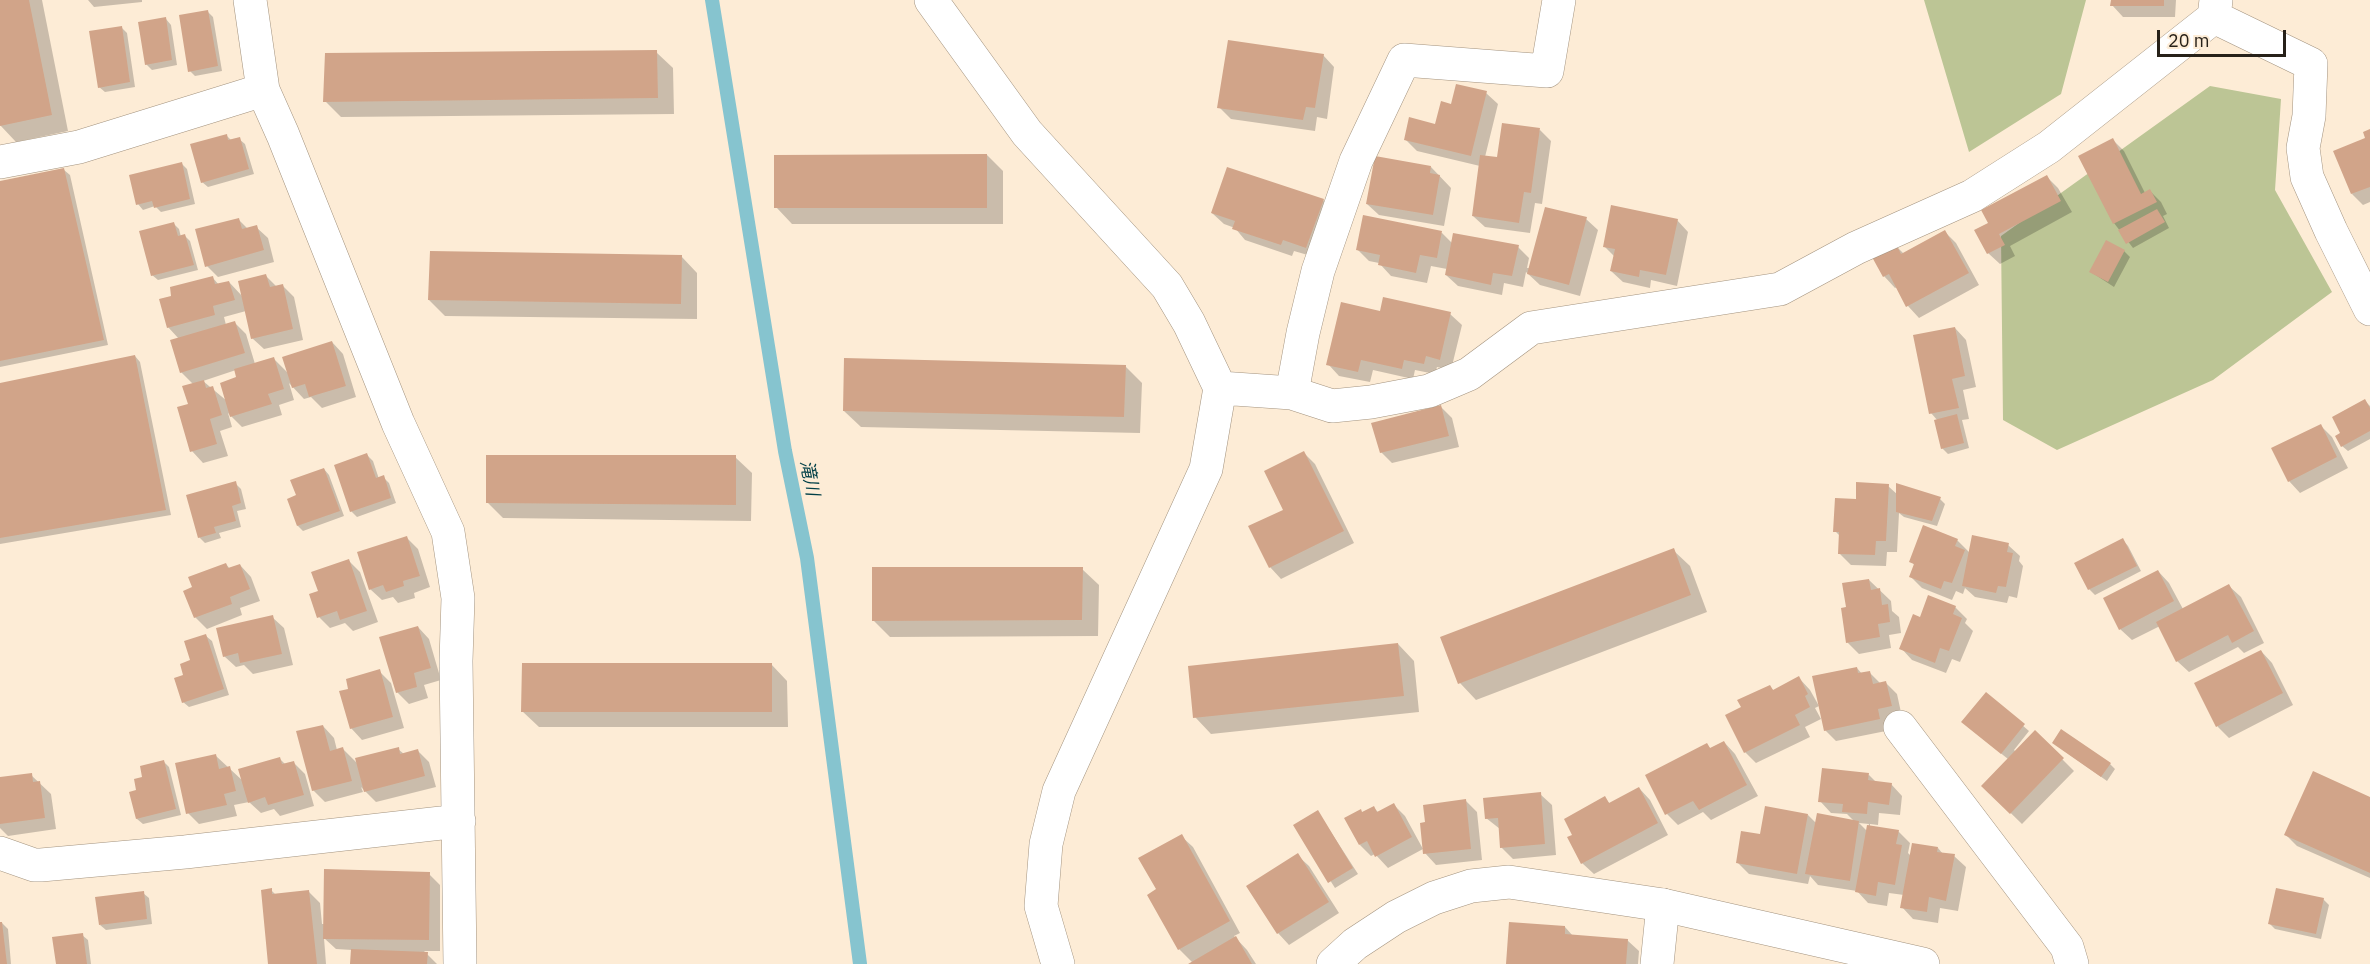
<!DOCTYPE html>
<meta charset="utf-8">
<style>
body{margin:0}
#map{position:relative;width:2370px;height:964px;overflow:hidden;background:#fdecd6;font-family:"IBM Plex Sans",sans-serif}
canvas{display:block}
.scale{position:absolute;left:2157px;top:30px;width:129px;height:27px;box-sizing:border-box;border:3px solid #272119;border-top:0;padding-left:8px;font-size:18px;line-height:21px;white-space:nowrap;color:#272119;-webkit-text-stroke:4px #fdecd6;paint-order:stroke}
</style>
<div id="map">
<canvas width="2370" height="964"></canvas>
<div class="scale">20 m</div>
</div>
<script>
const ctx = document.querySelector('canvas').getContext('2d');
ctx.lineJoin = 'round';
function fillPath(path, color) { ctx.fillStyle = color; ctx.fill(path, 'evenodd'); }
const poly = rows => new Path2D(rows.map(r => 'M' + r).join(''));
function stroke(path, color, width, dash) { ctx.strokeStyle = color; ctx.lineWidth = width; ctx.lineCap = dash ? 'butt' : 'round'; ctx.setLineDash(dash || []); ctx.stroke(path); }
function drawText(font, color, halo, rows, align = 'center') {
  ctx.font = font + ' "IBM Plex Sans","Noto Sans JP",sans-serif'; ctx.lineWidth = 6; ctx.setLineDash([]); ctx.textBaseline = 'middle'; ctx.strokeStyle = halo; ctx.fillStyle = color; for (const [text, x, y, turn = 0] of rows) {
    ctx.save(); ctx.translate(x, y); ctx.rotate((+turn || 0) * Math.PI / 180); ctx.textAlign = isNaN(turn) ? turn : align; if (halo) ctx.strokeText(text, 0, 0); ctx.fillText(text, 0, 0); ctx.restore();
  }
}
const forest = poly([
 [1924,0,2086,0,2061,94,1969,152],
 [2210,86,2281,99,2275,190,2332,292,2213,380,2057,450,2003,420,2001,236]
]);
const shadow = poly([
 [0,0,42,0,68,131,16,142,0,125],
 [88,0,142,0,142,2,94,7],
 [2112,0,2176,0,2175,17,2123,17,2112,5],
 [207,11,213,17,222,71,195,76,190,71],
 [166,19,171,25,177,65,152,70,146,64],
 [121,27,127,33,135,87,105,92,99,87],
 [656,52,673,68,674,114,341,117,325,101],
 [1323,55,1334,67,1327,119,1317,117,1315,131,1231,119,1219,107],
 [1486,93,1498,104,1485,157,1499,158,1540,130,1551,141,1542,204,1535,203,1530,233,1485,227,1473,216,1480,166,1417,151,1405,139,1436,125,1452,106],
 [2370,131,2370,202,2363,205,2352,194],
 [226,135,232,141,239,139,245,144,254,174,208,187,202,182],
 [2113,140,2124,151,2145,193,2150,191,2161,202,2167,214,2163,216,2169,228,2133,248,2114,223],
 [987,155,1003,171,1003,224,792,224,776,207],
 [182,164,187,169,195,204,161,212,155,206,143,210,138,204],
 [1431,167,1451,188,1444,226,1379,215,1367,204],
 [64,170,70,175,108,345,0,367,0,183],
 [2046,176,2058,188,2072,212,2010,246,2015,256,2000,264,1988,253,1990,223],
 [1323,200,1334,212,1318,258,1294,251,1292,256,1245,240,1235,228,1224,224,1212,213],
 [238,219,248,229,256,227,268,238,274,262,218,277,207,266],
 [1586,219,1598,230,1580,296,1540,285,1526,272,1523,287,1504,283,1502,295,1458,286,1446,275,1447,269,1431,266,1427,283,1391,276,1379,263,1369,261,1358,250,1442,233,1452,243,1518,247,1529,258,1527,268,1530,268],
 [1677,220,1688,232,1677,286,1651,280,1650,288,1623,282,1611,271,1615,257,1604,246],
 [174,224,179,229,181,237,185,236,190,241,198,270,158,280,152,275],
 [1945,232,1956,243,1979,285,1919,318,1908,306,1897,287,1895,288,1884,276,1896,246,1904,254],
 [2124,251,2130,257,2114,287,2091,272],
 [681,256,697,273,697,319,445,316,429,300],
 [266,276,277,287,282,285,294,297,303,340,264,349,252,338,246,311,224,317,226,325,234,322,246,334,255,364,274,359,289,374,332,342,343,354,356,397,322,408,311,397,304,399,289,383,294,400,279,405,282,415,242,427,228,413,232,427,220,431,228,456,203,463,192,451,190,405,193,384,181,372,179,339,168,327,213,278,219,285,229,282,243,297],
 [236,370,238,378,227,401,203,381],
 [1382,313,1450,314,1462,325,1451,370,1437,367,1435,374,1415,370,1413,379,1373,370,1370,382,1339,376,1328,364],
 [1955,328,1966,340,1976,387,1963,390,1969,419,1962,420,1969,448,1948,454,1942,448,1938,421,1931,413],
 [135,356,140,362,171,515,0,544,0,384],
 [1125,366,1142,383,1140,433,861,427,844,411],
 [2365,401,2370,406,2370,439,2348,451,2342,446,2342,434],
 [1441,407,1452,418,1459,447,1392,463,1381,452],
 [2320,425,2332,437,2348,468,2300,493,2289,481],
 [1304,453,1315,464,1354,543,1281,579,1270,567],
 [367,455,373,461,379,479,383,477,389,483,396,503,357,517,351,511],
 [735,457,752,473,751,521,503,518,487,502],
 [324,469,329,475,344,516,303,531,298,526,298,496],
 [235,483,241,489,246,509,237,511,241,527,219,533,221,538,205,543,199,537],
 [1888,486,1898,495,1940,499,1945,504,1937,526,1904,517,1899,513,1897,552,1887,552,1886,566,1851,565,1840,554,1841,537,1835,531,1857,500],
 [406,537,418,549,430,587,414,593,415,598,398,603,393,597,382,600,370,589],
 [1957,540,1970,553,2008,545,2020,556,2019,561,2023,566,2017,598,2009,596,2007,603,1975,597,1965,588,1963,594,1956,591,1952,600,1922,588,1911,577,1915,566,1911,561],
 [2123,540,2128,546,2141,571,2095,595,2089,589],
 [1673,550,1690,566,1707,612,1476,700,1460,683,1442,638],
 [348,560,360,572,378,622,353,631,345,623,330,628,319,617,320,592],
 [226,564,230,569,240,565,251,577,260,601,240,608,242,615,207,629,195,617,194,588],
 [1082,569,1099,585,1098,636,890,637,873,620],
 [2158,571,2169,583,2183,609,2229,586,2241,597,2264,643,2244,653,2238,647,2189,672,2177,661,2160,626,2132,640,2120,629],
 [1869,580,1891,601,1892,611,1899,617,1901,633,1889,635,1891,648,1859,654,1847,642,1848,608],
 [1955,607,1967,619,1965,623,1973,631,1960,662,1952,659,1946,673,1912,660,1901,648,1920,619],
 [272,617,284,628,293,665,253,674,244,665,236,667,224,656],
 [418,627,429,639,441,680,424,685,428,698,409,704,397,692],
 [206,636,212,641,229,695,189,707,183,702,185,676],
 [1398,644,1414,661,1419,712,1211,734,1195,717],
 [2261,651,2272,663,2293,705,2229,738,2218,727,2196,684],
 [771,664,787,681,788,727,539,727,522,711],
 [1857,668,1862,674,1870,673,1881,684,1886,683,1897,694,1902,717,1891,730,1836,741,1825,730],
 [379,671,391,683,404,728,362,740,351,728,350,690],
 [1799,678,1810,690,1819,706,1815,708,1821,719,1805,727,1810,737,1756,763,1745,752,1743,707,1770,687,1774,691],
 [1986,694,2029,731,2014,750,2016,752,2035,732,2074,771,2022,824,1983,786,2008,759,1968,727],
 [323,726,334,738,337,750,343,749,358,764,398,749,404,754,418,751,429,762,436,787,376,802,361,787,363,792,325,802,313,790],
 [1724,742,1735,754,1758,796,1711,820,1703,812,1678,825,1667,814,1707,745,1711,749],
 [2060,748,2110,764,2115,769,2107,781],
 [216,756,243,781,280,759,286,765,294,763,305,774,314,806,280,816,274,809,261,813,249,802,234,805,237,816,199,824,188,813],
 [164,762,169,767,181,815,143,824,137,819,138,791,144,778],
 [31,775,51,794,56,829,8,836,0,828,0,779],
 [1869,775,1877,783,1891,784,1902,796,1900,815,1879,813,1878,825,1870,824,1870,826,1898,831,1910,843,1908,853,1911,856,1938,848,1943,854,1954,856,1966,867,1958,911,1940,908,1938,923,1913,919,1902,907,1904,895,1889,893,1887,906,1868,903,1857,891,1818,885,1810,876,1808,884,1749,874,1737,862,1762,836,1808,815,1817,824,1854,821,1847,814,1831,813,1820,801],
 [1859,823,1869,824,1867,831],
 [1639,788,1650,800,1668,835,1594,874,1582,863,1574,835,1605,798,1610,804],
 [1540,794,1552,805,1556,855,1513,859,1501,847,1500,829,1486,818],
 [2370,799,2370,878,2297,846,2286,835],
 [1466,801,1477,812,1482,860,1436,865,1425,853,1426,823],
 [1394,805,1405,816,1423,849,1388,868,1375,854,1371,856,1360,845,1363,813,1374,808,1379,813],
 [1318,812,1358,874,1335,888,1295,825],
 [1181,836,1193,847,1240,933,1234,936,1247,950,1256,964,1191,964,1193,963,1179,949,1149,895,1158,890],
 [1297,855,1309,866,1339,913,1289,945,1278,933],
 [429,874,440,885,440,951,424,951,437,964,351,964,352,950,336,949,324,938,326,964,270,964,271,890,276,895,309,892,320,903,322,924,325,924],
 [143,893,149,898,152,924,106,930,100,925],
 [2323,899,2329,905,2321,939,2275,929,2270,924],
 [2,923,8,929,11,964,0,964,0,924],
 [1565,927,1573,936,1627,940,1639,951,1638,964,1507,964],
 [82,935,88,940,91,964,58,964]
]);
const stream = poly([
 [712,0,785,451,807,558,860,964]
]);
const building = poly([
 [0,0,29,0,52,115,0,126],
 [2111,0,2164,0,2164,6,2110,6],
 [208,10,218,66,188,72,179,15],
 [166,17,172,60,145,65,138,22],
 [122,26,130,82,98,88,89,31],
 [1228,40,1324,54,1315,108,1306,107,1303,120,1217,108],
 [657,50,658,98,323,102,325,53],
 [1456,84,1487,91,1471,156,1404,140,1409,117,1435,124,1441,101,1451,104],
 [1502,123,1540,128,1531,193,1524,192,1519,223,1472,216,1480,155,1497,157],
 [2370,129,2370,187,2351,194,2333,151,2365,138,2363,132],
 [227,134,228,140,240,137,249,169,201,183,190,144],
 [2113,138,2141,194,2150,189,2157,202,2113,224,2078,156],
 [987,154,987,208,774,208,774,155],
 [1375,156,1431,166,1430,173,1440,175,1433,215,1366,204],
 [182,162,190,199,154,208,152,201,136,205,129,175],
 [1227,167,1324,199,1306,248,1283,240,1281,245,1232,229,1235,221,1211,213],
 [64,168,104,340,0,361,0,181],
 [2047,175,2061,201,1999,234,2005,245,1987,254,1974,230,1988,223,1981,210],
 [1611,205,1678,219,1666,275,1640,270,1639,277,1610,271,1615,249,1603,247],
 [1545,207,1587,217,1569,285,1527,274],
 [2157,209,2165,222,2126,244,2118,230],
 [1363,215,1442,231,1437,258,1420,255,1416,273,1378,265,1380,255,1356,250],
 [239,218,242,229,257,225,264,250,205,267,195,229],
 [174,222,178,236,185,234,194,265,151,276,139,231],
 [1945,230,1969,273,1906,307,1889,274,1883,277,1872,257,1896,244,1901,254],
 [1453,233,1519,245,1512,276,1493,273,1491,285,1445,275],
 [2106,240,2125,250,2108,282,2089,272],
 [430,251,682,255,681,304,428,300],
 [266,274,270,287,283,284,293,329,251,339,238,281],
 [213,276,215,284,229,281,235,300,213,306,215,315,167,328,159,299,171,296,170,287],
 [1383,297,1451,312,1440,360,1426,356,1424,364,1404,360,1402,369,1361,360,1358,372,1326,365,1341,302,1380,311],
 [235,321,245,353,180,373,170,340],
 [1955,327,1965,376,1952,379,1959,408,1929,414,1913,335],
 [332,341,346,386,309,397,305,384,292,388,282,357],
 [135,355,166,510,0,538,0,383],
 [274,357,284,389,268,394,272,404,230,417,220,383,236,377,234,369],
 [844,358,1126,365,1124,417,843,411],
 [204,380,206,388,213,386,222,415,210,419,217,444,190,452,177,407,188,404,182,386],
 [2365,399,2370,408,2370,431,2341,447,2335,436,2340,433,2332,417],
 [1441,405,1449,436,1380,453,1371,423],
 [1957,414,1964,443,1941,449,1934,420],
 [2321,424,2337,457,2288,482,2271,448],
 [1304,451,1344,531,1269,568,1248,526,1283,510,1264,471],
 [367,453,376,478,384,475,391,498,350,512,334,465],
 [486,455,736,455,736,505,486,503],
 [324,468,340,511,297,526,287,499,296,495,290,480],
 [236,481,241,503,232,506,236,521,214,527,216,533,198,538,186,495],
 [1856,482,1889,484,1886,541,1876,541,1875,555,1838,554,1839,532,1833,532,1835,498,1856,499],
 [1896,483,1941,497,1932,521,1896,512],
 [1923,525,1958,539,1955,546,1965,550,1952,583,1944,581,1941,589,1909,577,1914,564,1909,562],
 [1972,535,2009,543,2007,552,2013,553,2006,587,1998,586,1996,593,1962,586],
 [407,536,420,576,403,581,404,586,386,592,383,585,369,590,357,552],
 [2123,538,2137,566,2088,590,2074,563],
 [1674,548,1691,595,1458,684,1440,637],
 [349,559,367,611,340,620,337,611,317,618,309,594,318,591,311,572],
 [226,563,228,568,240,564,250,589,230,597,232,604,194,618,183,591,192,587,188,577],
 [872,567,1083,567,1082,620,872,621],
 [2158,570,2174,601,2119,630,2103,598],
 [1869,579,1871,590,1880,588,1882,605,1888,604,1890,622,1878,624,1880,637,1846,643,1841,608,1846,607,1842,583],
 [2229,584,2254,631,2232,643,2228,635,2176,662,2156,622],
 [1928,595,1956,606,1953,614,1962,618,1949,651,1940,648,1935,663,1899,649,1913,614,1920,617],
 [273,615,282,654,240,663,238,653,223,657,216,628],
 [418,626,431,668,414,673,417,687,396,693,379,637],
 [206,634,224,689,182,703,174,678,183,675,180,664,190,660,184,641],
 [1398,643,1404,696,1193,718,1188,666],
 [2261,650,2283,693,2216,727,2194,683],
 [522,663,772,663,772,712,521,712],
 [1857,667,1858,673,1870,671,1873,684,1886,681,1892,706,1878,709,1880,719,1824,731,1812,676],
 [380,669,393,717,350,729,339,691,348,689,346,679],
 [1799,676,1808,694,1805,696,1810,707,1795,715,1800,725,1744,753,1725,715,1741,707,1737,700,1770,685,1773,690],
 [1986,692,2025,724,2001,754,1961,722],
 [323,725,330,751,343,747,352,781,312,791,296,731],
 [2061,729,2111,763,2101,777,2052,743],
 [2035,730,2064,758,2010,814,1981,786],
 [1724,741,1747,785,1699,810,1693,801,1665,815,1645,775,1707,743,1710,748],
 [399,747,400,754,418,749,425,776,364,792,355,758],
 [216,754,219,769,230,766,236,791,224,794,227,805,186,814,175,763],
 [280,757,282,764,294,761,304,795,268,805,265,797,248,803,238,769],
 [164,760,176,809,136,819,129,792,136,790,134,779,142,777,140,766],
 [1822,768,1869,773,1868,780,1892,783,1889,805,1868,802,1867,814,1842,812,1843,804,1818,802],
 [2313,771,2370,797,2370,873,2284,835],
 [32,773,33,782,40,781,45,818,0,824,0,777],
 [1639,787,1658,823,1581,864,1567,837,1572,835,1564,819,1605,796,1609,803],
 [1541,792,1545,844,1500,848,1498,818,1485,819,1483,798],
 [1466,799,1471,849,1423,854,1420,823,1425,822,1423,805],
 [1394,803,1412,837,1375,857,1367,841,1359,845,1344,818,1361,809,1362,812,1374,806,1377,812],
 [1765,806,1808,814,1797,874,1736,863,1741,831,1760,834],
 [1318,810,1353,868,1328,883,1293,825],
 [1817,813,1859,821,1850,881,1805,874],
 [1867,825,1899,830,1896,844,1902,845,1895,885,1878,882,1876,896,1855,892],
 [1182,834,1230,921,1178,950,1147,895,1156,889,1138,858],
 [1912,843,1938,847,1937,852,1955,854,1946,901,1929,897,1927,912,1900,908],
 [1298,853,1329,902,1277,934,1246,886],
 [324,869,430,872,429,940,323,939],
 [272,888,272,894,309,890,317,964,268,964,261,890],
 [2276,888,2324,898,2316,934,2268,924],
 [144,891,147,919,99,925,95,897],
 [0,922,2,922,7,964,0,964],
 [1509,922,1565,926,1565,934,1628,939,1626,964,1506,964],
 [83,933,87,964,56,964,52,937],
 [1236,936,1252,964,1188,964],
 [351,949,428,952,427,964,350,964]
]);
const minor = poly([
 [250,0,263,90,283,135,398,423,448,532,458,598,456,661,460,964],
 [931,0,1027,133,1167,286,1189,323,1220,388,1206,469,1059,791,1046,844,1041,906,1058,964],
 [2214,17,2311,64,2309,116,2303,148,2307,177,2331,231,2370,309],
 [0,162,79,147,263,90],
 [1220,388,1292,393,1332,406,1371,402,1429,391,1469,374,1531,328,1780,289,1856,248,1972,196,2049,147,2214,17,2216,0],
 [1292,393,1303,333,1318,271,1356,161,1404,60,1547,71,1559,0],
 [1900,727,2067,947,2072,964],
 [0,853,34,865,41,865,185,852,459,821],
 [1657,964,1663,905]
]);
const tertiary = poly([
 [1333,964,1355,944,1396,917,1434,898,1471,886,1509,882,1663,905,1923,964]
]);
const waterNames = [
 ["滝川",809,478,79]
];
fillPath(forest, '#bcc595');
fillPath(shadow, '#0003');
stroke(stream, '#86c4cf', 14);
fillPath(building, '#d1a489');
stroke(minor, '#a3937f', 34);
stroke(tertiary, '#a3937f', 34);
stroke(minor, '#fff', 33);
stroke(tertiary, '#fff', 33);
drawText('italic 18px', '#013f47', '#fdecd6', waterNames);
</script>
